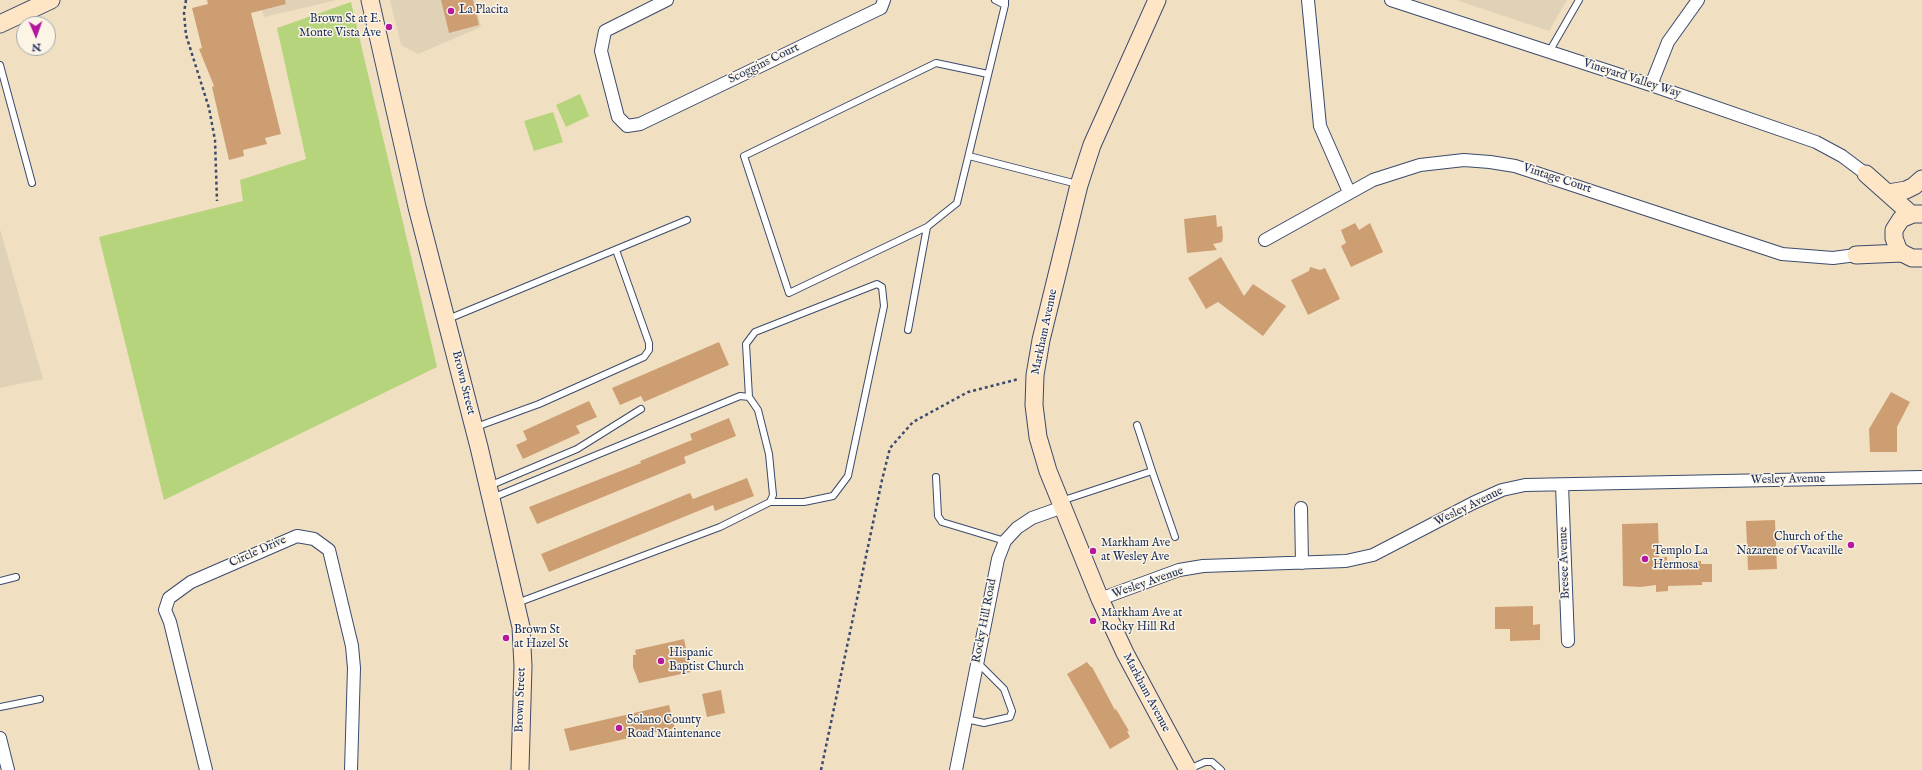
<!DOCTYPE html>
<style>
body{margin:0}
#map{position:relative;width:1922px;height:770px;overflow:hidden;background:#f0e0c1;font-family:"IM FELL English",serif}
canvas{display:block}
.north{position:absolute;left:16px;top:16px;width:40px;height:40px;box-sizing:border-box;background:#fcf5e5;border:1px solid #a2a6af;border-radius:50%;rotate:178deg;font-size:11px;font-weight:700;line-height:16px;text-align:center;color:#1b2f5e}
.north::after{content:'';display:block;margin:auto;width:14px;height:18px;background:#b5179e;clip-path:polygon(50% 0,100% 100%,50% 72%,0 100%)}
</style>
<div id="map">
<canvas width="1922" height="770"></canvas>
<div class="north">N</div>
</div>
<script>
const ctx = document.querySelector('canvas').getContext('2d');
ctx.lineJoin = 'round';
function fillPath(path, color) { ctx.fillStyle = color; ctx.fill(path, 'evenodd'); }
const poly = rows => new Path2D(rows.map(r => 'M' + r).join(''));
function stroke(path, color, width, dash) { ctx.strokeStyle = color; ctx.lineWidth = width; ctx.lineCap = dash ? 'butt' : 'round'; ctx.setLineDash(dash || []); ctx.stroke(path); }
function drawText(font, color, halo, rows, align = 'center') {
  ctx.font = font + ' "IM FELL English",serif'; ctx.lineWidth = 3; ctx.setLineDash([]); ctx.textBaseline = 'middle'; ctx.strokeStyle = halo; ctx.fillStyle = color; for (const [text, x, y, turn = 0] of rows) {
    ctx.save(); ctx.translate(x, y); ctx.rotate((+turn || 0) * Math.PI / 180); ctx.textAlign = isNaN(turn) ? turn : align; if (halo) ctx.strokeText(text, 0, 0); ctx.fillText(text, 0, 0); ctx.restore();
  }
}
const built = poly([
 [259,0,337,0,264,17],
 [390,0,475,0,481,27,418,54,401,45],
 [1456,0,1567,0,1549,31],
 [0,229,43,379,0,388]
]);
const green = poly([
 [351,2,437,367,164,500,99,237,243,201,240,180,306,159,277,28],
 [580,94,589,116,566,127,556,105],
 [553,112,563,142,534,151,524,121]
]);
const building = poly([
 [207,0,285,0,286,4,251,13,281,134,265,138,267,144,243,150,244,156,229,160,212,87,214,86,199,49,202,48,192,8,208,4],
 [441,0,473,0,479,25,449,33],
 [1216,215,1217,227,1222,226,1223,237,1222,242,1213,244,1217,250,1187,253,1184,219],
 [1355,223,1359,230,1370,223,1383,252,1351,267,1341,246,1346,243,1341,230],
 [1221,257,1244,296,1253,284,1286,306,1263,336,1218,302,1206,309,1195,290,1188,278],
 [1310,267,1320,270,1325,268,1340,299,1308,315,1291,280,1309,271],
 [719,342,729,365,644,402,641,396,620,405,612,388],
 [1891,392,1910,402,1897,427,1897,452,1870,452,1869,429],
 [589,401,597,417,576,426,580,433,523,459,516,445,527,440,523,431],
 [729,418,736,436,684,457,686,463,537,524,529,507,641,463,640,461,692,440,690,434],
 [747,478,754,496,715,511,713,505,549,572,541,554,690,493,693,499],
 [1775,520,1777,569,1748,570,1746,521],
 [1658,523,1659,557,1667,557,1667,562,1701,561,1701,564,1712,564,1712,582,1702,582,1702,585,1668,586,1668,591,1656,592,1656,585,1641,587,1623,586,1622,524],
 [1533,606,1533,625,1540,624,1540,640,1510,641,1510,629,1495,629,1495,607],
 [684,639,691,672,639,683,633,667,633,655,636,655,635,650],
 [1087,662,1091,667,1092,667,1115,710,1116,709,1129,731,1127,731,1130,737,1110,749,1067,674],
 [721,690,725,713,707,717,702,694],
 [669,705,675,728,570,751,564,729]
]);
const path = poly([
 [186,0,184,13,186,35,209,108,215,140,217,201],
 [821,770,882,480,890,448,913,422,968,392,1019,379]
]);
const lane = poly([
 [995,0,1005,5,1005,0],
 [1549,52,1579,0],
 [0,65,32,183],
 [969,156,1077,184],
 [927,227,789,293,744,156,936,63,988,74],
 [448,319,687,220],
 [908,330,927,227,957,203,1005,5],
 [749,397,746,344,755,332,877,284,882,287,884,306,848,476,833,496,804,502,770,502],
 [1137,425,1152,471],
 [476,427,539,404,644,357,649,350,649,343,616,250],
 [936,477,938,516,942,522,1005,541],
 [489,486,577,449,641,409],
 [492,498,740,396,749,397,758,410,769,454,773,495,770,502,720,527,517,603],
 [1061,501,1152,471,1175,537],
 [0,581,16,577],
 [0,707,40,699],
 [966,719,984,723,1010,717,1012,711,1004,689,977,662],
 [1189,769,1205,762,1212,762,1221,770]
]);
const street = poly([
 [667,0,605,31,601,51,618,117,627,126,640,124,881,8,884,0],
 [1308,0,1320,126,1349,192],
 [1391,0,1651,85,1816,142,1842,156,1866,174],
 [1651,85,1668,42,1698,0],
 [1265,240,1373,180,1420,165,1464,160,1490,162,1515,166,1782,254,1833,258,1856,255],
 [1562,485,1568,641],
 [1301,508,1302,563],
 [1100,599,1179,570,1203,566,1346,561,1373,555,1473,503,1502,490,1525,485,1922,477],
 [0,738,8,770],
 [206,770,170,622,165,610,169,598,191,582,297,536,314,539,329,550,352,646,354,668,351,770],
 [956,770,998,559,1005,541,1017,528,1032,518,1063,507]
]);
const secondary = poly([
 [370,0,417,207,479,447,521,627,523,666,520,770],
 [1157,0,1092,145,1079,185,1041,340,1035,375,1034,405,1038,437,1048,471,1100,599,1125,653,1188,770],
 [0,24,51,0],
 [1866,174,1911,214],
 [1888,193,1906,190,1914,186,1922,179],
 [1922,214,1913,214,1901,219,1894,230,1894,238,1898,249,1902,253,1912,258,1922,258],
 [1856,255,1902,253]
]);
const markers = [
 [451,11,4,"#b5179e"],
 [389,27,4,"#b5179e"],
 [1851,545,4,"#b5179e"],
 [1093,551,4,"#b5179e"],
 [1645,559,4,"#b5179e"],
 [1093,621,4,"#b5179e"],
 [506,638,4,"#b5179e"],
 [661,661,4,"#b5179e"],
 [619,728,4,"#b5179e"]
];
const poiNames = [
 ["La Placita",459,11],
 ["Brown St at E.",381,20,"right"],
 ["Monte Vista Ave",381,34,"right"],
 ["Church of the",1843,538,"right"],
 ["Nazarene of Vacaville",1843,552,"right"],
 ["Markham Ave",1101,544],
 ["at Wesley Ave",1101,558],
 ["Templo La",1653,552],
 ["Hermosa",1653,566],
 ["Markham Ave at",1101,614],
 ["Rocky Hill Rd",1101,628],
 ["Brown St",514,631],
 ["at Hazel St",514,645],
 ["Hispanic",669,654],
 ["Baptist Church",669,668],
 ["Solano County",627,721],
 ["Road Maintenance",627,735]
];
const streetNames = [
 ["Scoggins Court",764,64,-26],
 ["Vineyard Valley Way",1632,79,18],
 ["Vintage Court",1557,179,18],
 ["Markham Avenue",1045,332,-78],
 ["Brown Street",463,383,76],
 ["Wesley Avenue",1788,480,-1],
 ["Wesley Avenue",1469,507,-26],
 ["Circle Drive",258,552,-24],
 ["Bresee Avenue",1565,563,-92],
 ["Wesley Avenue",1148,583,-19],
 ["Rocky Hill Road",985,621,-79],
 ["Markham Avenue",1146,693,62],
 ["Brown Street",521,700,-88]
];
fillPath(built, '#e0d2b6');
fillPath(green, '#b5d47b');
fillPath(building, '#ce9e73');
stroke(lane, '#3b4a6d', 8);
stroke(street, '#3b4a6d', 14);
stroke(secondary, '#3b4a6d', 19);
stroke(path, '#3b4a6d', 2.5, [3, 3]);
stroke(lane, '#fff', 6);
stroke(street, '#fff', 12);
stroke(secondary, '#fde5c5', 17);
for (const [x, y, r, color] of markers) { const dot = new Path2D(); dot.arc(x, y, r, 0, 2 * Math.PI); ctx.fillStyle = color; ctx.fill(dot); stroke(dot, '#fcf5e5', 1.5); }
drawText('12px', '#1b2f5e', '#fcf5e5', poiNames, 'left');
drawText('12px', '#1b2f5e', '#fcf5e5', streetNames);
</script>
